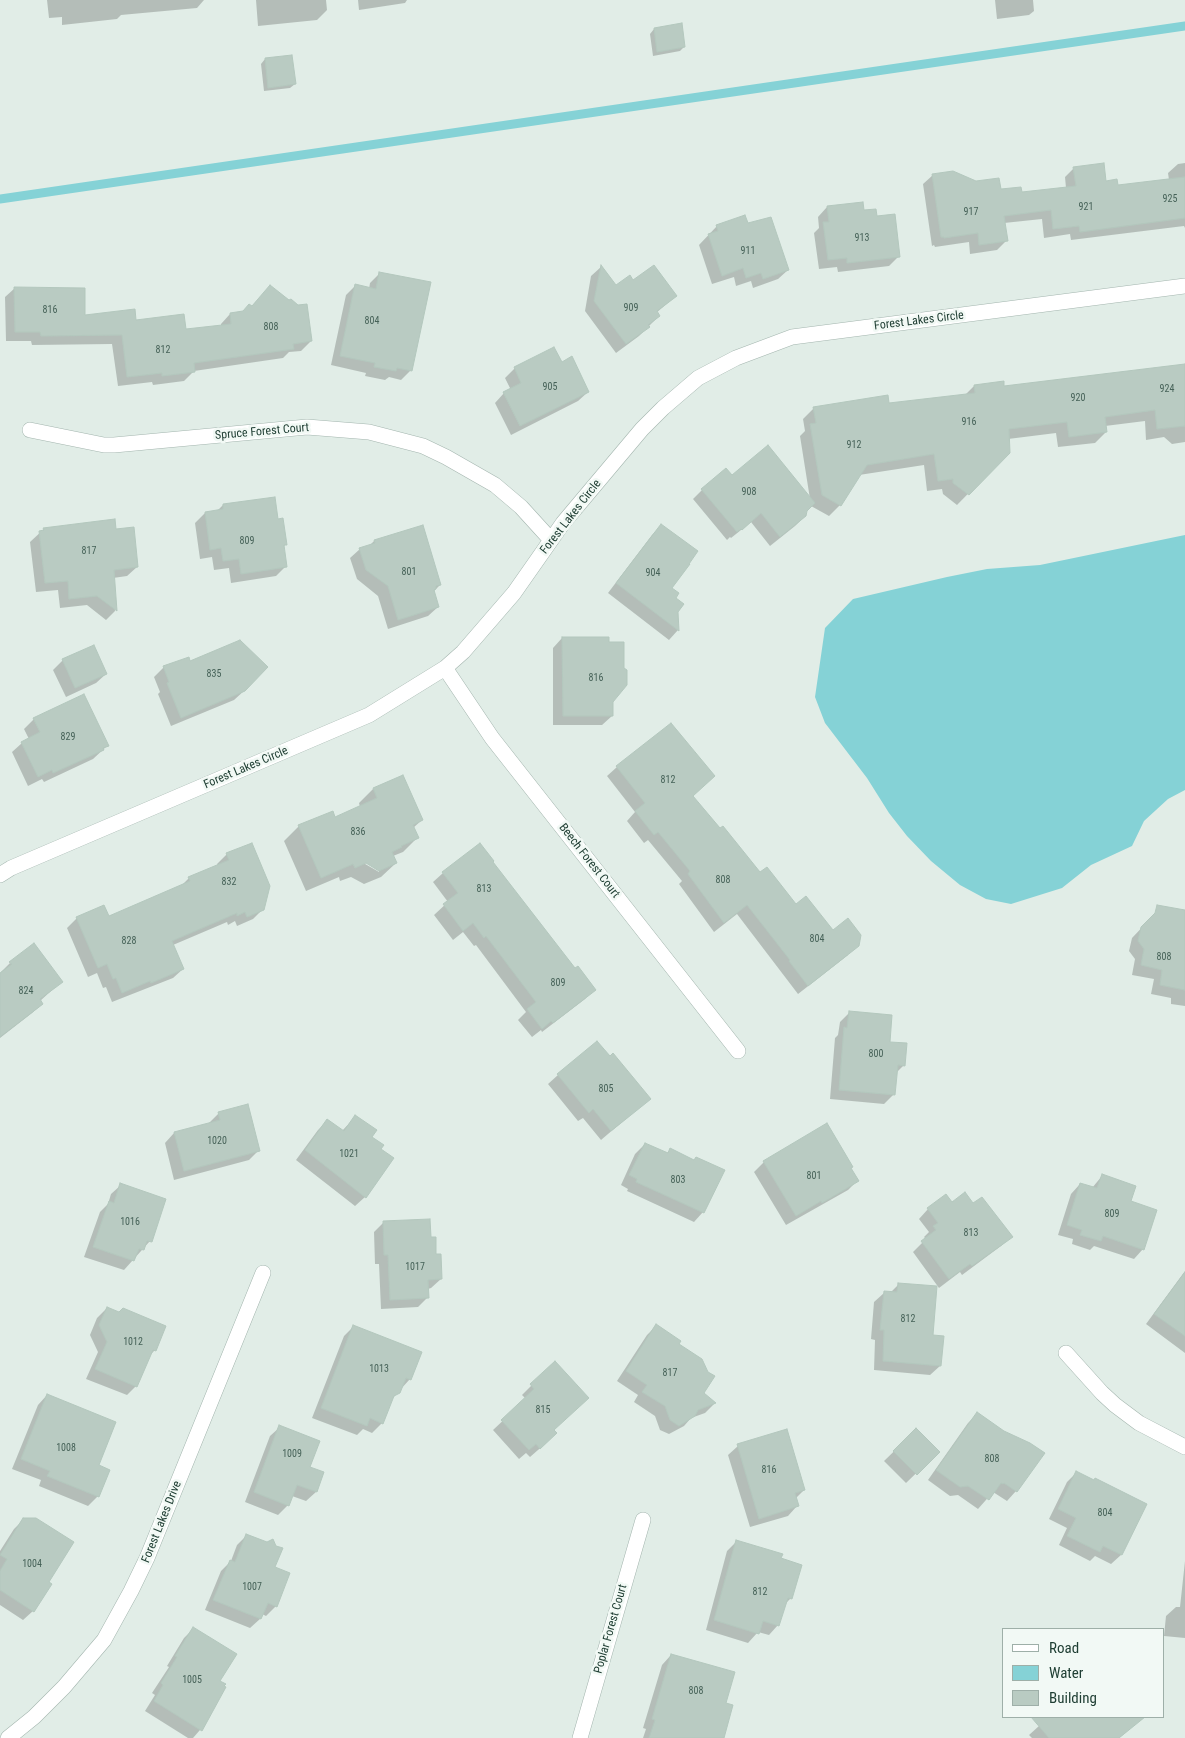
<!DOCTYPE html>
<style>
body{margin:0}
#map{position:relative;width:1185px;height:1738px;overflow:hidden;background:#e1ede7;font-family:"Roboto Condensed",sans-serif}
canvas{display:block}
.legend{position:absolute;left:1002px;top:1628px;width:162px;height:90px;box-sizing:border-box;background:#f2f9f5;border:1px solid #9eafa8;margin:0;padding:6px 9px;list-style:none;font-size:15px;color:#203f34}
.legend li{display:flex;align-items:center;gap:10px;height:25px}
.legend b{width:25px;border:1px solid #9eafa8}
</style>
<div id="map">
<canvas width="1185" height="1738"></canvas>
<ul class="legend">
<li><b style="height:6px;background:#fff"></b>Road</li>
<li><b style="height:14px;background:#85d2d6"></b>Water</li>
<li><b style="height:14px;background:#b9cbc2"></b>Building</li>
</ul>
</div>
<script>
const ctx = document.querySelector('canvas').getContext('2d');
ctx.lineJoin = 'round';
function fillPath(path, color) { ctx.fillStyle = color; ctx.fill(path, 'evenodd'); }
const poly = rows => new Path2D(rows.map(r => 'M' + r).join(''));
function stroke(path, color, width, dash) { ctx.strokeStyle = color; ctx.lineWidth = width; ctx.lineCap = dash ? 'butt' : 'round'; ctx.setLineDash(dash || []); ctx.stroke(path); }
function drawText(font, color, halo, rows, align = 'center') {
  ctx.font = font + ' "Roboto Condensed",sans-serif'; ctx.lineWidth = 5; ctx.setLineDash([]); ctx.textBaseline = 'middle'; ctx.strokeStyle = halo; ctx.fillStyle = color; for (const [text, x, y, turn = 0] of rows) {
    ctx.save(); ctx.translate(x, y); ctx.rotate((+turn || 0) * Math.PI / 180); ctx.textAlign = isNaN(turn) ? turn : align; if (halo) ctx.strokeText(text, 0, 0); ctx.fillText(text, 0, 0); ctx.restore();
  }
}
const water = poly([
 [1185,535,1185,790,1168,799,1144,821,1132,846,1091,865,1062,888,1011,904,986,899,960,885,931,861,907,836,889,813,867,778,825,723,815,697,825,628,853,599,947,577,987,569,1040,565]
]);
const shadow = poly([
 [47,0,204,0,197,8,121,15,117,19,62,25,62,17,49,18],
 [256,0,326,0,327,10,317,20,258,26],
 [358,0,407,0,405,3,359,10],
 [995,0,1033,0,1034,11,1029,15,997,19],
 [654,29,684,47,680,51,653,56,650,34],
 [265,59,295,84,290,88,264,91,261,64],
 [1185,163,1185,228,1184,226,1071,240,1070,234,1044,238,1042,219,1004,223,1006,241,997,250,970,254,969,242,935,247,934,245,932,246,923,184,933,175,1000,191,1021,194,1066,188,1065,177,1074,168,1117,187,1169,180,1168,173,1178,164],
 [827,207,863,211,876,217,899,256,889,266,838,272,837,267,819,269,814,233,819,228,818,217],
 [747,225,788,270,778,279,753,288,751,281,736,286,734,277,712,284,699,245,717,226],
 [601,267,615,287,633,282,676,296,656,313,659,316,639,336,616,353,585,311,591,276],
 [380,273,411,370,401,380,389,377,385,380,365,376,366,373,331,365,346,295,355,286,369,289,370,283],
 [270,287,311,341,301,351,289,352,283,358,194,371,184,381,153,385,152,382,118,386,112,344,32,345,31,341,6,341,5,297,15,288,84,317,135,321,185,331,221,326,221,324,230,314,243,313,251,307],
 [561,363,588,392,578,401,511,435,495,403,504,393,511,390,505,378,515,368],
 [1185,365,1185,442,1172,444,1164,437,1146,440,1145,421,1105,426,1106,432,1095,443,1058,447,1056,433,1008,439,1009,452,957,505,943,494,942,489,927,491,924,465,859,475,840,505,829,516,811,506,805,512,805,516,795,526,770,546,751,522,731,538,730,537,727,540,693,499,702,490,732,476,810,499,800,436,805,431,803,419,814,408,888,404,965,395,974,386,1003,387],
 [223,505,277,520,285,545,283,547,285,567,276,576,231,583,229,568,214,570,212,557,200,559,195,523,205,513,217,511],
 [662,525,671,588,677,612,678,630,669,640,608,593,652,535],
 [44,529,115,530,137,567,127,576,113,578,115,611,106,620,87,605,60,608,58,590,36,592,30,542],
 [374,541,440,585,433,592,438,607,428,616,388,629,378,596,357,579,350,558,360,549,369,546],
 [562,638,612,716,602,725,553,725,553,648],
 [63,660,106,674,96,683,66,697,53,670],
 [190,662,245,690,234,700,171,726,158,694,160,692,154,677,164,667],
 [34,719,107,746,93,759,44,782,42,779,28,786,12,752,22,743,29,739,24,729],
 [617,767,692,796,759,874,795,905,833,932,848,955,798,994,737,914,714,932,679,884,682,881,648,840,644,843,627,821,635,812,607,776],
 [373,789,422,820,413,828,417,838,403,852,393,856,396,863,381,877,364,884,351,877,340,881,339,877,306,891,284,841,299,826,335,818,360,807,359,803],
 [361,859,379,869,379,872,360,861],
 [227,854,263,909,253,919,237,926,235,921,228,925,227,922,173,945,183,969,173,978,112,1002,106,987,103,988,97,973,88,977,67,928,77,918,108,917,180,887,189,878,218,866,217,864],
 [443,873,575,970,594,989,585,999,542,1032,541,1030,532,1037,518,1020,526,1012,476,945,474,946,463,932,453,940,434,915,448,902,433,882],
 [1151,918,1185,925,1185,1006,1171,1004,1171,998,1151,994,1154,979,1132,975,1135,959,1129,951,1132,938],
 [10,963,61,982,40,1001,42,1004,32,1013,0,1038,0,975,2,973,1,972],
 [849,1013,889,1043,904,1065,896,1073,894,1094,884,1104,830,1099,835,1038,838,1035,840,1022],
 [609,1057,649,1099,601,1140,583,1118,578,1121,548,1084,558,1075],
 [219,1113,259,1150,249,1160,174,1180,165,1143,174,1133,209,1123],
 [356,1116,379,1149,392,1159,365,1197,355,1206,296,1160,318,1130,327,1121,342,1131],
 [826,1125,857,1181,848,1190,786,1225,754,1172,764,1162],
 [645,1144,666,1154,670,1150,703,1212,694,1222,627,1191,628,1189,621,1185,635,1154],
 [1102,1176,1129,1202,1143,1249,1134,1259,1094,1246,1090,1250,1072,1244,1073,1239,1058,1235,1071,1194,1080,1184,1092,1188],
 [121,1185,150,1241,124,1270,84,1257,100,1212,108,1204,111,1194],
 [973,1205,1011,1237,1001,1246,962,1275,960,1272,939,1288,913,1252,926,1239,924,1237,929,1232,919,1219,928,1209],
 [383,1223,430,1239,441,1279,431,1288,428,1289,428,1297,418,1307,381,1309,379,1264,375,1264,374,1232],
 [1185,1271,1185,1353,1146,1324],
 [899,1284,932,1336,940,1366,930,1375,874,1370,875,1340,871,1339,874,1302,884,1293,890,1293],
 [107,1308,119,1313,155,1350,148,1357,136,1386,127,1395,86,1379,98,1352,90,1335,97,1318],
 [354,1326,410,1379,390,1401,382,1423,372,1433,363,1429,357,1435,312,1418,344,1336],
 [656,1326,677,1344,702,1393,714,1404,705,1413,691,1418,684,1426,669,1434,660,1430,655,1416,634,1402,638,1395,617,1381,647,1335],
 [555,1362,553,1431,546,1443,530,1457,526,1453,519,1459,493,1430,526,1399,522,1395],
 [47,1395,97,1466,98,1496,88,1506,39,1486,41,1480,12,1469,38,1405],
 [977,1414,1016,1491,1007,1501,993,1492,978,1509,958,1495,950,1496,928,1480,968,1423],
 [280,1427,309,1467,323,1473,316,1492,306,1501,292,1496,288,1505,278,1515,245,1502,270,1436],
 [916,1430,938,1452,906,1483,884,1461],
 [738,1446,804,1490,795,1499,797,1506,788,1516,750,1527,728,1455],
 [1076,1473,1146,1505,1121,1555,1111,1564,1095,1556,1090,1561,1059,1545,1067,1528,1049,1519,1067,1482],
 [24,1519,47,1582,33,1611,23,1620,0,1605,0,1551,14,1529],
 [247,1535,273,1568,276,1606,266,1616,262,1614,260,1619,250,1628,205,1610,221,1571,231,1561,237,1545],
 [737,1541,780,1559,791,1598,784,1605,778,1625,769,1635,758,1632,748,1643,706,1630,727,1551],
 [1185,1561,1185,1638,1164,1636,1166,1616,1176,1607,1180,1607],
 [194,1628,218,1682,224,1688,200,1730,193,1738,188,1738,145,1711,155,1695,152,1693,169,1667,167,1666,184,1638],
 [671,1655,725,1704,722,1738,643,1738,646,1729,643,1728,662,1665],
 [1049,1717,1133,1717,1137,1722,1119,1738,1032,1738,1029,1735]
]);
const stream = poly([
 [0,199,1185,26]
]);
const building = poly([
 [682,23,685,47,657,52,654,28,682,23],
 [292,55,296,84,268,88,265,58,292,55],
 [1104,163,1106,181,1117,179,1118,185,1185,177,1185,218,1080,232,1079,226,1053,229,1051,210,1004,216,1008,241,979,245,978,233,944,238,944,237,941,237,932,174,953,171,976,181,999,178,1001,189,1021,187,1022,192,1076,186,1073,167,1104,163],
 [863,202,864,210,876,209,877,216,895,214,900,257,847,263,847,258,828,260,823,222,829,222,827,206,863,202],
 [745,215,748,223,771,217,789,270,763,279,761,273,746,278,743,268,722,276,708,234,718,231,716,225,745,215],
 [601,265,616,285,630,275,633,280,654,265,677,296,657,311,660,316,648,325,650,327,626,344,594,301,601,265],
 [379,272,431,282,412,371,397,368,396,371,374,367,375,363,340,356,355,284,376,289,379,272],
 [270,285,289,300,291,299,298,305,307,304,312,341,293,344,294,349,194,363,195,372,162,376,162,373,127,377,122,335,41,336,40,332,15,332,14,287,85,288,85,315,135,309,136,320,184,314,186,329,231,324,230,313,243,311,249,304,252,306,270,285],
 [554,347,562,362,572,356,589,392,520,426,503,392,521,383,514,367,554,347],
 [1185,364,1185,426,1157,429,1155,410,1105,417,1107,432,1069,437,1067,422,1009,429,1010,453,969,495,953,483,953,479,938,481,934,454,867,465,841,506,822,495,810,424,816,423,813,407,888,395,889,403,975,393,974,385,1004,381,1004,386,1185,364],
 [768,445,815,503,807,511,806,516,780,537,761,513,742,530,741,529,737,532,701,489,726,468,732,475,768,445],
 [275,497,278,519,283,518,287,545,284,545,287,567,241,574,239,559,223,561,221,548,210,550,205,512,223,509,223,504,275,497],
 [115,519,116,529,134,527,138,567,114,570,117,611,97,596,69,599,68,581,45,583,39,531,44,530,43,528,115,519],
 [661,524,698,551,689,564,690,564,672,588,679,593,676,598,684,604,678,612,679,631,616,583,661,524],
 [423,525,441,585,436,586,436,589,434,590,439,607,398,620,388,586,366,570,359,548,375,543,374,540,423,525],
 [562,637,609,637,609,642,624,642,624,668,627,670,627,685,613,702,613,716,563,716,562,637],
 [240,640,268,667,245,691,181,718,167,683,169,682,163,666,189,657,190,661,240,640],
 [94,645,107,674,75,688,62,659,94,645],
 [84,694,109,746,103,748,104,750,53,773,52,770,38,777,21,742,40,732,33,718,84,694],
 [671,723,715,776,693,796,720,828,723,826,760,872,767,867,796,904,806,896,833,930,848,918,861,935,859,946,808,986,789,961,790,960,747,905,724,923,688,874,690,871,658,832,654,835,635,811,645,803,616,766,671,723],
 [403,775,423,820,413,825,419,838,401,846,402,847,392,852,397,863,379,871,366,863,355,868,353,864,321,878,298,825,333,811,335,817,377,798,373,788,403,775],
 [252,843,270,886,264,910,247,917,245,912,237,916,237,913,172,941,184,969,151,983,150,981,122,993,116,978,113,979,107,964,98,968,76,917,104,905,109,916,190,881,188,877,229,860,226,853,252,843],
 [480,843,494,861,493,862,575,968,578,966,596,990,553,1023,551,1021,542,1029,527,1009,536,1002,486,936,484,938,473,923,463,931,443,904,458,893,442,872,480,843],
 [1157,905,1185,910,1185,990,1160,985,1162,970,1141,965,1144,949,1138,941,1141,927,1155,913,1157,905],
 [34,943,63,982,40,999,43,1004,0,1037,0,973,12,964,9,962,34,943],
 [849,1011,892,1015,890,1042,907,1043,905,1066,898,1065,895,1095,839,1090,844,1027,847,1028,849,1011],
 [597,1041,610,1056,613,1053,651,1099,611,1131,593,1109,589,1113,557,1074,597,1041],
 [248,1104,260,1151,184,1171,174,1132,220,1120,218,1112,248,1104],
 [355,1115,377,1130,372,1137,384,1145,381,1149,394,1158,366,1198,305,1150,327,1119,344,1131,355,1115],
 [827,1123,853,1167,851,1168,859,1181,822,1203,821,1201,796,1216,763,1161,827,1123],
 [645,1143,668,1153,670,1148,694,1160,696,1157,725,1170,704,1213,636,1182,637,1179,629,1175,645,1143],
 [1102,1174,1136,1186,1131,1201,1157,1210,1144,1250,1103,1236,1101,1241,1080,1235,1082,1230,1067,1225,1080,1183,1097,1188,1102,1174],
 [120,1183,166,1199,152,1242,147,1241,144,1250,139,1249,134,1261,93,1247,109,1201,114,1203,120,1183],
 [965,1192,973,1203,982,1197,1013,1237,972,1266,970,1264,949,1279,921,1241,936,1230,933,1226,938,1223,927,1208,946,1194,952,1202,965,1192],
 [430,1219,431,1237,436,1237,436,1254,441,1254,442,1279,428,1280,429,1298,390,1300,388,1255,384,1255,383,1221,430,1219],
 [1185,1272,1185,1336,1154,1314,1185,1272],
 [898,1283,937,1286,933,1335,944,1336,941,1366,883,1361,884,1330,880,1330,884,1291,897,1292,898,1283],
 [107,1307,119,1312,123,1308,166,1326,156,1351,153,1350,137,1387,95,1369,107,1342,99,1325,107,1307],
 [656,1324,681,1341,679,1344,702,1359,708,1372,715,1376,704,1393,716,1403,698,1410,695,1416,679,1426,670,1420,665,1406,642,1392,647,1385,626,1371,656,1324],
 [353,1325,422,1352,411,1380,406,1378,400,1393,394,1396,383,1424,370,1418,367,1426,321,1408,353,1325],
 [555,1361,589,1398,554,1430,557,1433,540,1449,536,1444,529,1450,501,1420,534,1389,530,1384,555,1361],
 [47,1394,116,1422,99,1465,110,1470,99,1497,47,1476,50,1471,21,1459,47,1394],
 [977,1412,1004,1431,1030,1443,1045,1453,1017,1492,1004,1483,1003,1484,1001,1483,989,1500,968,1486,960,1487,936,1470,977,1412],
 [279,1425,320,1441,310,1467,324,1472,317,1492,297,1485,289,1506,254,1492,279,1425],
 [916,1428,940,1452,917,1475,893,1451,916,1428],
 [787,1429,805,1490,795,1493,799,1506,759,1519,737,1444,787,1429],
 [1076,1471,1094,1480,1095,1478,1147,1504,1122,1555,1103,1546,1100,1552,1067,1536,1076,1518,1058,1509,1076,1471],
 [23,1518,36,1518,74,1542,49,1582,52,1584,34,1612,0,1590,0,1571,7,1559,0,1555,23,1518],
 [246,1534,267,1542,273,1539,276,1546,283,1548,275,1567,290,1573,277,1607,268,1603,261,1619,213,1600,230,1560,235,1562,246,1534],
 [736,1540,783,1554,781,1558,802,1565,792,1599,788,1598,779,1626,763,1621,759,1634,714,1620,736,1540],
 [193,1627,237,1654,220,1681,226,1684,224,1686,226,1687,202,1731,154,1701,163,1685,161,1683,177,1657,175,1656,193,1627],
 [671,1654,735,1672,726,1703,733,1705,724,1738,649,1738,655,1720,652,1719,671,1654],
 [1031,1717,1145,1717,1119,1738,1049,1738,1031,1717]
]);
const minor = poly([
 [30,430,104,445,114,445,307,427,369,432,423,446,446,457,495,485,521,507,551,540],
 [445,668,492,738,738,1051],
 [0,875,11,868,369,715,445,668,463,652,514,593,563,523,642,429,663,408,698,378,736,358,792,337,1185,286],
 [1066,1353,1102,1393,1115,1405,1139,1423,1185,1447],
 [8,1738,34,1717,64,1687,104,1640,131,1591,147,1558,263,1273],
 [580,1738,643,1520]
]);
const numberNames = [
 ["925",1170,199],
 ["921",1086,207],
 ["917",971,212],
 ["913",862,238],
 ["911",748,251],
 ["909",631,308],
 ["816",50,310],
 ["804",372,321],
 ["808",271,327],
 ["812",163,350],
 ["905",550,387],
 ["924",1167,389],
 ["920",1078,398],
 ["916",969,422],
 ["912",854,445],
 ["908",749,492],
 ["809",247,541],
 ["817",89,551],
 ["801",409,572],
 ["904",653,573],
 ["835",214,674],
 ["816",596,678],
 ["829",68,737],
 ["812",668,780],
 ["836",358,832],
 ["808",723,880],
 ["832",229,882],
 ["813",484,889],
 ["804",817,939],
 ["828",129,941],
 ["808",1164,957],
 ["809",558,983],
 ["824",26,991],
 ["800",876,1054],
 ["805",606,1089],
 ["1020",217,1141],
 ["1021",349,1154],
 ["801",814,1176],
 ["803",678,1180],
 ["809",1112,1214],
 ["1016",130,1222],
 ["813",971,1233],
 ["1017",415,1267],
 ["812",908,1319],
 ["1012",133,1342],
 ["1013",379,1369],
 ["817",670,1373],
 ["815",543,1410],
 ["1008",66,1448],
 ["1009",292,1454],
 ["808",992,1459],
 ["816",769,1470],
 ["804",1105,1513],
 ["1004",32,1564],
 ["1007",252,1587],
 ["812",760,1592],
 ["1005",192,1680],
 ["808",696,1691]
];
const streetNames = [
 ["Forest Lakes Circle",919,321,-7],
 ["Spruce Forest Court",262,432,-5],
 ["Forest Lakes Circle",571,517,-52],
 ["Forest Lakes Circle",246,768,-23],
 ["Beech Forest Court",589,861,52],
 ["Forest Lakes Drive",162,1522,-68],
 ["Poplar Forest Court",611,1629,-74]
];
fillPath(water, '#85d2d6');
fillPath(shadow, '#0003');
stroke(stream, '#85d2d6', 9);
fillPath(building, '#b9cbc2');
stroke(building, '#b3c7bd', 1);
stroke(minor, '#a3b5ae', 16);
stroke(minor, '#fff', 15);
drawText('10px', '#466258', null, numberNames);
drawText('12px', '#203f34', '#f2f9f5', streetNames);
</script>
